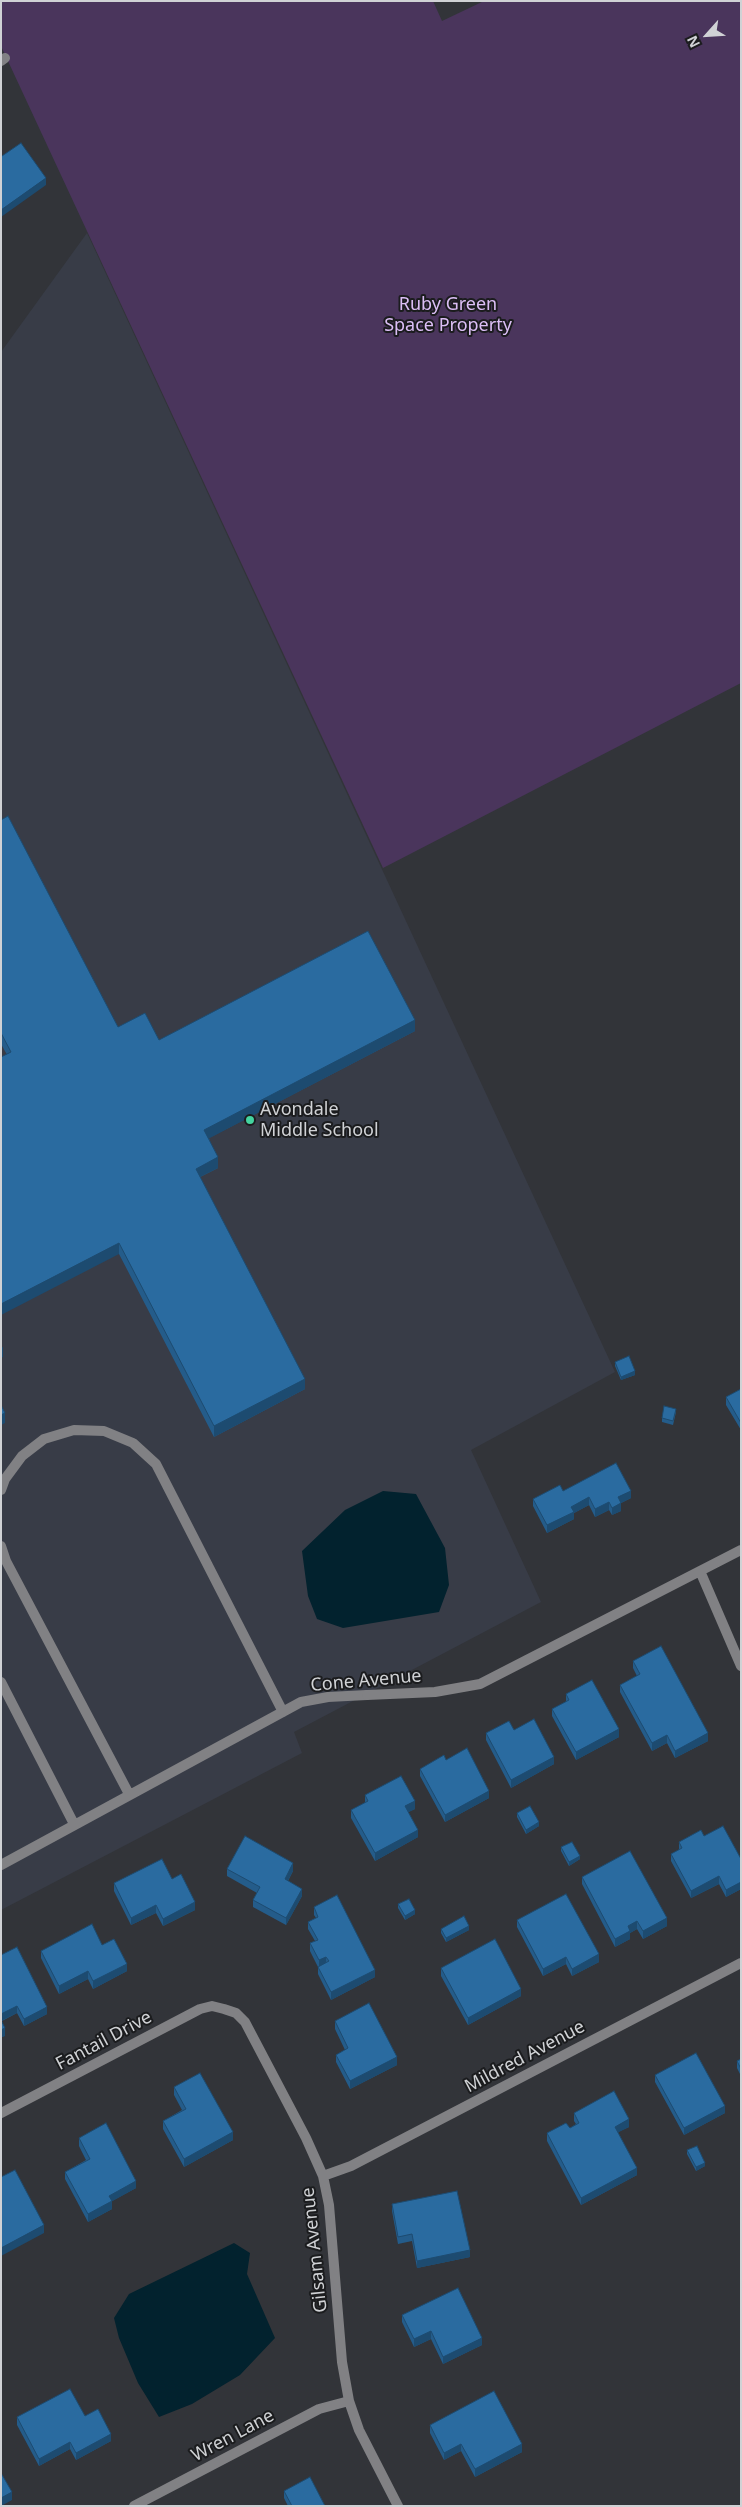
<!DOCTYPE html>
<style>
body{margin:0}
#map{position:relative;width:742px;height:2507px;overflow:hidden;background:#323439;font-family:"Noto Sans",sans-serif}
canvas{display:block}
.frame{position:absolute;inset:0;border:2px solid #d0d2d5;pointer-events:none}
.north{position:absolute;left:682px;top:10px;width:50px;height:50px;-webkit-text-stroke:4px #1b1c1e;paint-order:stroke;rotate:244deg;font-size:14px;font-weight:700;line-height:20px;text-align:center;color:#d0d2d5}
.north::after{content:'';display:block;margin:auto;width:18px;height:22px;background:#d0d2d5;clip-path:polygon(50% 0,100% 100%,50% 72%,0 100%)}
</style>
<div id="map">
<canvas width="742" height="2507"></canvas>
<div class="frame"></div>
<div class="north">N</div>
</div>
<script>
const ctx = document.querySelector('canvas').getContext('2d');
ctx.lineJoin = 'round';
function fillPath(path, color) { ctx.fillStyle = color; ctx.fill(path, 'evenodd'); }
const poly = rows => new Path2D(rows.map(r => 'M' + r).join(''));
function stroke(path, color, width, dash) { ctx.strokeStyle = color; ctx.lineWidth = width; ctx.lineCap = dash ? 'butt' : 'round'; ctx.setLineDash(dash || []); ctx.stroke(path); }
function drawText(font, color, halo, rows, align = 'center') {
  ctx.font = font + ' "Noto Sans",sans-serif'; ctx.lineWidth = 4; ctx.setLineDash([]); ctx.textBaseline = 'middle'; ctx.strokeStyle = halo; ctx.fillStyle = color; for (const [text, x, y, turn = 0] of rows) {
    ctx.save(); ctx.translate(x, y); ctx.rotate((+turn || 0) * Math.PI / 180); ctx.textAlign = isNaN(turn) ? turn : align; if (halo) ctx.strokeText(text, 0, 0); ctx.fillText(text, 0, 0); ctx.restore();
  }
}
const built = poly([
 [87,233,615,1372,471,1450,541,1602,294,1732,302,1753,1,1910,1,352]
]);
const green = poly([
 [1,1,433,1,442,21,484,1,741,1,741,683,383,868,1,46]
]);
const water = poly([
 [383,1491,416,1494,445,1548,449,1585,439,1612,343,1628,317,1619,308,1596,302,1551,345,1510],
 [234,2243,250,2253,247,2274,275,2338,240,2375,192,2404,159,2417,138,2383,119,2338,114,2318,129,2294]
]);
const service = poly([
 [1,1490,5,1479,22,1456,44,1439,74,1430,104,1431,133,1443,156,1464,283,1712],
 [1,1546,6,1561,129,1794],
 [1,1682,74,1824],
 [1,1865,301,1702,328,1697,367,1695]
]);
const minor = poly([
 [1,61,5,58],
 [700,1571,741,1666],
 [367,1695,435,1692,480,1684,741,1550],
 [1,2113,200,2009,212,2006,224,2009,236,2013,245,2022,306,2138,323,2176,329,2205,342,2362,349,2401,359,2430,398,2506],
 [323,2176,351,2166,741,1963],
 [134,2506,319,2409,349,2401]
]);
const wall = poly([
 [1,820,118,1027,159,1040,415,1031,209,1138,218,1168,200,1177,305,1389,214,1437,119,1254,1,1044],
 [615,1362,635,1375,621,1380,615,1366],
 [741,1389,741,1430,726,1405,726,1397],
 [676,1412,673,1425,662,1422,662,1418],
 [563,1491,631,1498,621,1503,621,1511,612,1515,609,1510,595,1517,589,1505,574,1513,574,1519,547,1533,533,1506,533,1499],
 [633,1661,708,1741,675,1758,667,1743,652,1751,620,1692,620,1685,637,1676,633,1668],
 [566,1694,619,1737,576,1760,552,1716,552,1709,566,1702],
 [514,1730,554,1764,511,1788,486,1740,486,1733],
 [446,1760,489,1798,445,1822,420,1776,420,1769],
 [365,1795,415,1809,408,1812,418,1837,375,1861,351,1818,351,1810,365,1803],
 [517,1813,539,1826,526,1834,517,1817],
 [704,1836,741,1859,741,1889,726,1897,719,1884,691,1898,671,1861,671,1854,679,1850,679,1842],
 [561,1847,580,1859,569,1866,561,1851],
 [227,1869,293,1871,288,1881,302,1896,286,1925,253,1907,253,1900,257,1893,227,1876],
 [582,1877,667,1926,643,1939,637,1929,630,1933,630,1939,615,1947,582,1884],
 [172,1879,195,1910,163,1926,156,1913,131,1925,114,1891,114,1883],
 [398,1904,415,1914,405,1920,398,1908],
 [314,1907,375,1977,331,2000,318,1974,318,1967,310,1951,310,1943,315,1941,308,1929,308,1922,316,1918,314,1915],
 [517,1920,599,1962,572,1976,566,1964,543,1976,517,1927],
 [441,1929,469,1930,446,1942,441,1933],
 [102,1945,127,1971,93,1989,88,1979,59,1994,41,1958,41,1951],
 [1,1955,47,2014,24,2026,17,2013,2,2021,5,2036,1,2037],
 [441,1968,521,1996,468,2025,441,1976],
 [335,2021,397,2065,350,2089,336,2062,336,2055,345,2050,335,2029],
 [741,2059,741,2076,737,2068,737,2061],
 [655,2075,725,2113,684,2135,655,2082],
 [174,2087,233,2140,184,2167,163,2129,163,2121,182,2110,174,2095],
 [574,2113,629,2127,618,2132,637,2175,581,2205,547,2141,547,2133,570,2128,576,2124,574,2121],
 [79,2138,136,2188,112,2201,112,2209,88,2222,65,2179,65,2172,86,2160,79,2146],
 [687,2150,705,2166,696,2171,687,2154],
 [392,2204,470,2257,417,2268,412,2241,398,2244,392,2211],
 [402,2315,482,2345,443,2364,431,2339,414,2347,402,2322],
 [85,2416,111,2441,76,2460,70,2449,39,2466,17,2425,17,2417],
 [430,2425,522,2452,475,2477,461,2451,444,2460,430,2433],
 [284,2491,325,2506,288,2506,284,2498]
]);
const shadedWall = poly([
 [46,178,46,185,1,217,1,210],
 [415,1020,415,1031,204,1141,204,1130],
 [218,1157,218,1168,196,1179,196,1169],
 [119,1243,119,1254,1,1315,1,1304],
 [3,1347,3,1357,1,1358,1,1348],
 [635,1371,635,1375,621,1380,621,1377],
 [305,1379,305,1389,214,1437,214,1426],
 [5,1413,5,1423,1,1425,1,1415],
 [631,1491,631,1498,621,1503,621,1511,612,1515,612,1508,618,1497],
 [589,1497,589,1505,574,1513,574,1519,547,1533,547,1525,571,1507],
 [609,1502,609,1510,595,1517,595,1509],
 [619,1729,619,1737,576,1760,576,1752],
 [708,1733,708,1741,675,1758,675,1751],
 [667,1735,667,1743,652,1751,652,1743],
 [554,1757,554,1764,511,1788,511,1780],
 [489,1791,489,1798,445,1822,445,1815],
 [415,1801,415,1809,405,1814,405,1806],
 [539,1822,539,1826,526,1834,526,1830],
 [418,1830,418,1837,375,1861,375,1853],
 [580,1856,580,1859,569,1866,569,1862],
 [293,1863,293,1871,285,1886,285,1879],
 [719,1876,719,1884,691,1898,691,1891],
 [741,1882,741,1889,726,1897,726,1890],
 [302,1889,302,1896,286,1925,286,1918],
 [195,1902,195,1910,163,1926,163,1919],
 [156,1905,156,1913,131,1925,131,1918],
 [415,1910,415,1914,405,1920,405,1916],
 [667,1918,667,1926,643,1939,643,1931],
 [637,1921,637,1929,630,1933,630,1939,615,1947,615,1939,628,1926],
 [469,1926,469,1930,446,1942,446,1938],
 [599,1954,599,1962,572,1976,572,1969],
 [326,1957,326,1964,319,1968,319,1960],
 [566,1957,566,1964,543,1976,543,1969],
 [127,1964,127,1971,93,1989,93,1981],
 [375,1970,375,1977,331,2000,331,1992],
 [88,1971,88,1979,59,1994,59,1986],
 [521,1989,521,1996,468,2025,468,2018],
 [17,2006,17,2013,1,2021,1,2014],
 [47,2007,47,2014,24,2026,24,2019],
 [5,2028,5,2036,1,2037,1,2030],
 [397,2057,397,2065,350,2089,350,2081],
 [725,2106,725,2113,684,2135,684,2128],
 [629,2119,629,2127,615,2134,615,2127],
 [233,2132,233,2140,184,2167,184,2159],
 [705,2163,705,2166,696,2171,696,2167],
 [637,2168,637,2175,581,2205,581,2198],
 [136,2181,136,2188,109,2203,109,2196],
 [112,2201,112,2209,88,2222,88,2214],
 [44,2225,44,2233,1,2256,1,2248],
 [470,2250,470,2257,417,2268,417,2261],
 [431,2331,431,2339,414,2347,414,2339],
 [482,2338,482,2345,443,2364,443,2357],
 [111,2434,111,2441,76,2460,76,2453],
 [70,2442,70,2449,39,2466,39,2459],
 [461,2444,461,2451,444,2460,444,2453],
 [522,2444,522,2452,475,2477,475,2469],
 [12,2492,12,2500,1,2506,1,2498]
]);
const building = poly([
 [21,143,46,178,1,210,1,155,2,156,21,143],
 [8,816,118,1027,145,1013,159,1040,368,931,415,1020,204,1130,218,1157,196,1169,305,1379,214,1426,119,1243,1,1304,1,1057,11,1052,1,1033,1,820,8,816],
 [629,1356,635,1371,621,1377,615,1362,629,1356],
 [741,1389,741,1423,726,1397,741,1389],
 [1,1405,5,1413,1,1415,1,1405],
 [664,1406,676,1409,673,1421,662,1418,664,1406],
 [616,1463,631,1491,618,1497,621,1503,612,1508,609,1502,595,1509,589,1497,571,1507,574,1512,547,1525,533,1499,560,1485,563,1491,616,1463],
 [661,1646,708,1733,675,1751,667,1735,652,1743,620,1685,640,1674,633,1661,661,1646],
 [592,1680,619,1729,576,1752,552,1709,569,1700,566,1694,592,1680],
 [534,1719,554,1757,511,1780,486,1733,509,1721,514,1730,534,1719],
 [467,1748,489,1791,445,1815,420,1769,444,1755,446,1760,467,1748],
 [401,1776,415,1801,405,1806,418,1830,375,1853,351,1810,368,1801,365,1795,401,1776],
 [530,1806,539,1822,526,1830,517,1813,530,1806],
 [723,1826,741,1859,741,1882,726,1890,719,1876,691,1891,671,1854,682,1848,679,1842,701,1830,704,1836,723,1826],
 [245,1836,293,1863,285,1879,302,1889,286,1918,253,1900,260,1887,227,1869,245,1836],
 [572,1842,580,1856,569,1862,561,1847,572,1842],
 [630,1851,667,1918,643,1931,637,1921,628,1926,630,1931,615,1939,582,1877,630,1851],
 [162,1859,172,1879,181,1874,195,1902,163,1919,156,1905,131,1918,114,1883,162,1859],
 [566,1894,599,1954,572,1969,566,1957,543,1969,517,1920,566,1894],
 [337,1895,375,1970,331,1992,318,1967,329,1961,326,1957,319,1960,310,1943,318,1940,308,1922,318,1917,314,1907,337,1895],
 [409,1899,415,1910,405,1916,398,1904,409,1899],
 [464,1916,469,1926,446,1938,441,1929,464,1916],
 [92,1924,102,1945,114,1939,127,1964,93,1981,88,1971,59,1986,41,1951,92,1924],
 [495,1939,521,1989,468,2018,441,1968,495,1939],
 [17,1947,47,2007,24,2019,17,2006,1,2014,1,1955,17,1947],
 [369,2003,397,2057,350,2081,336,2055,348,2048,335,2021,369,2003],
 [1,2020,5,2028,1,2030,1,2020],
 [696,2053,725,2106,684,2128,655,2075,696,2053],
 [741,2059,741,2069,737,2061,741,2059],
 [200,2073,233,2132,184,2159,163,2121,186,2109,174,2087,200,2073],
 [614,2091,629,2119,615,2127,637,2168,581,2198,547,2133,566,2123,570,2128,579,2123,574,2113,614,2091],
 [106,2123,136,2181,109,2196,112,2201,88,2214,65,2172,90,2159,79,2138,106,2123],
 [697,2146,705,2163,696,2167,687,2150,697,2146],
 [15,2170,44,2225,1,2248,1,2177,15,2170],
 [457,2191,470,2250,417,2261,412,2234,398,2237,392,2204,457,2191],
 [458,2288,482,2338,443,2357,431,2331,414,2339,402,2315,458,2288],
 [70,2389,85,2416,98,2409,111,2434,76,2453,70,2442,39,2459,17,2417,70,2389],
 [494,2391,522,2444,475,2469,461,2444,444,2453,430,2425,494,2391],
 [1,2473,12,2492,1,2498,1,2473],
 [310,2477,325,2506,292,2506,284,2491,310,2477]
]);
const markers = [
 [250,1120,5,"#44d49f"]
];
const parkNames = [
 ["Ruby Green",448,305],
 ["Space Property",448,326]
];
const poiNames = [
 ["Avondale",260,1110],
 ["Middle School",260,1131]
];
const streetNames = [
 ["Cone Avenue",366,1681,-5],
 ["Fantail Drive",104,2041,-28],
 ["Mildred Avenue",525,2057,-28],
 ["Gilsam Avenue",315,2250,-96],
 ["Wren Lane",233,2436,-28]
];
fillPath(built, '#383c47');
fillPath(green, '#4a355c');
fillPath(water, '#02222e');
stroke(service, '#818184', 10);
stroke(minor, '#818184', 10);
fillPath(wall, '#245c8a');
fillPath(shadedWall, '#1d4b70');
fillPath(building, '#2a6ba0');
stroke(building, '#1d4b70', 1);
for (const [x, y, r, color] of markers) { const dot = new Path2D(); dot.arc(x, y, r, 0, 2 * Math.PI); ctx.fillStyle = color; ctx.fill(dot); stroke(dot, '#1b1c1e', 2); }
drawText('18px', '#dbbef5', '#1b1c1e', parkNames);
drawText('18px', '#d0d2d5', '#1b1c1e', poiNames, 'left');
drawText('18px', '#d0d2d5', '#1b1c1e', streetNames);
</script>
